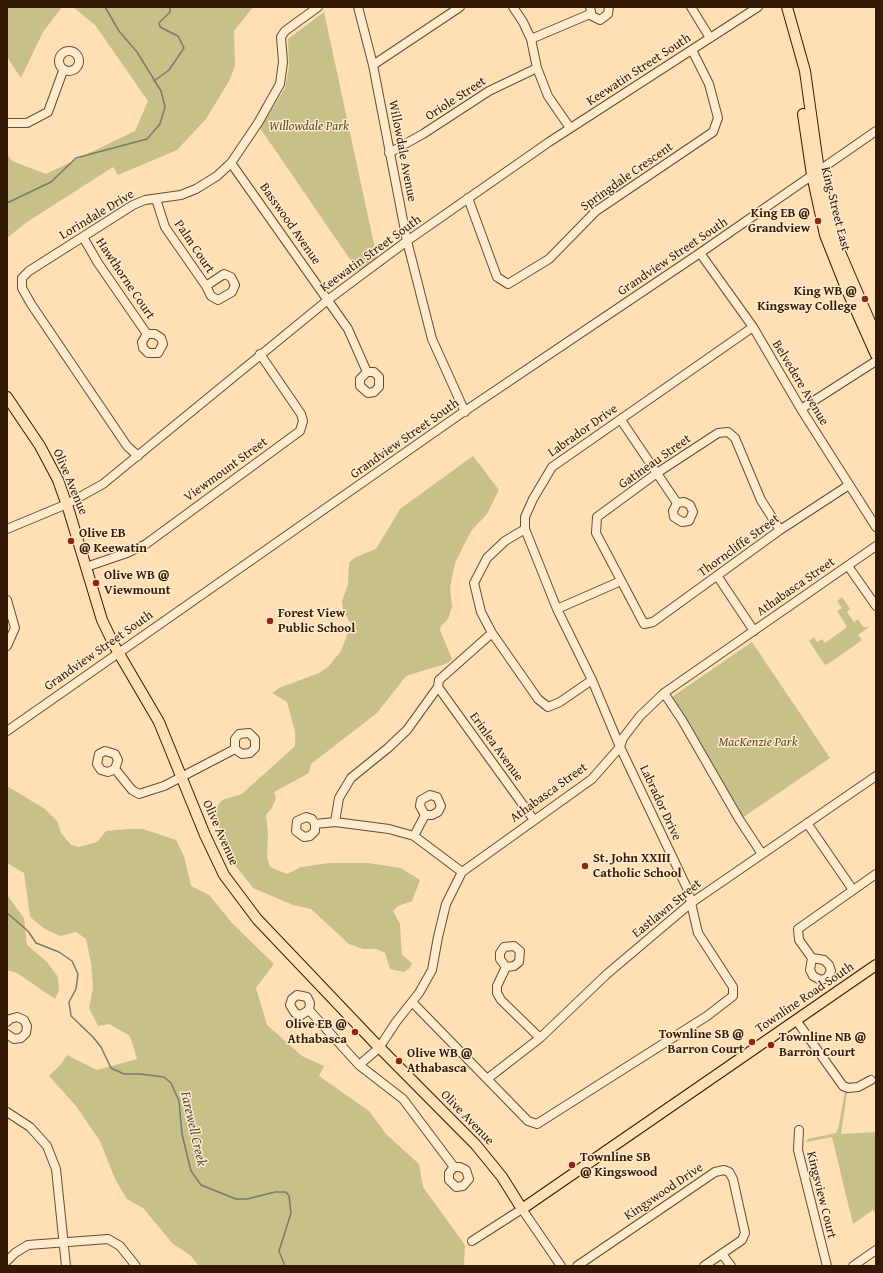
<!DOCTYPE html>
<style>
body{margin:0}
#map{position:relative;width:883px;height:1273px;overflow:hidden;background:#fee0b4;font-family:"Gentium Book Plus",serif}
canvas{display:block}
.frame{position:absolute;inset:0;border:8px solid #341a05;pointer-events:none}
</style>
<div id="map">
<canvas width="883" height="1273"></canvas>
<div class="frame"></div>
</div>
<script>
const ctx = document.querySelector('canvas').getContext('2d');
ctx.lineJoin = 'round';
function fillPath(path, color) { ctx.fillStyle = color; ctx.fill(path, 'evenodd'); }
const poly = rows => new Path2D(rows.map(r => 'M' + r).join(''));
function stroke(path, color, width, dash) { ctx.strokeStyle = color; ctx.lineWidth = width; ctx.lineCap = dash ? 'butt' : 'round'; ctx.setLineDash(dash || []); ctx.stroke(path); }
function drawText(font, color, halo, rows, align = 'center') {
  ctx.font = font + ' "Gentium Book Plus",serif'; ctx.lineWidth = 3; ctx.setLineDash([]); ctx.textBaseline = 'middle'; ctx.strokeStyle = halo; ctx.fillStyle = color; for (const [text, x, y, turn = 0] of rows) {
    ctx.save(); ctx.translate(x, y); ctx.rotate((+turn || 0) * Math.PI / 180); ctx.textAlign = isNaN(turn) ? turn : align; if (halo) ctx.strokeText(text, 0, 0); ctx.fillText(text, 0, 0); ctx.restore();
  }
}
const green = poly([
 [7,7,62,7,43,32,21,78,7,57],
 [73,7,253,7,234,31,235,66,229,81,206,119,177,150,118,175,113,167,27,222,7,238,7,154,12,161,46,174,135,131,148,101,95,25],
 [324,12,377,258,358,271,260,128,285,88,289,67,288,39],
 [473,456,499,490,487,514,471,531,455,563,450,588,452,607,448,619,441,626,440,630,452,659,448,663,406,676,377,713,311,764,309,773,274,792,276,798,272,808,266,815,268,835,267,857,270,867,287,874,301,867,329,863,368,863,401,868,420,880,412,901,398,906,393,911,400,924,402,955,412,963,410,968,404,972,390,969,385,953,377,949,363,949,349,944,311,909,293,905,253,888,228,856,214,810,222,800,242,794,295,746,295,732,287,702,272,693,279,688,319,673,329,666,341,651,351,624,343,610,342,601,348,584,349,563,354,558,376,549,400,509],
 [842,597,850,609,847,612,854,622,858,619,863,627,869,627,858,635,862,640,834,660,825,665,809,641,814,637,817,642,822,639,825,643,847,627,837,611,842,608,837,601],
 [752,642,830,758,742,818,672,697],
 [7,786,45,809,57,821,61,833,71,845,79,847,97,842,106,831,130,829,143,829,176,840,184,856,191,886,209,895,232,923,274,964,256,988,267,1025,302,1056,324,1066,319,1076,369,1111,387,1135,419,1164,423,1187,465,1245,464,1266,199,1266,190,1255,173,1244,143,1208,127,1199,115,1179,100,1141,76,1106,49,1076,61,1064,67,1055,97,1070,137,1059,130,1036,109,1024,98,1026,89,1008,93,988,91,963,86,939,76,932,60,936,45,929,30,917,24,873,7,863],
 [7,895,24,918,27,945,47,962,58,977,59,991,55,999,17,973,7,970],
 [845,1092,847,1093,841,1134,876,1132,876,1215,873,1210,853,1224,832,1137,806,1142,808,1139,836,1133,838,1129]
]);
const stream = poly([
 [154,81,169,70,184,48,178,36,160,27,159,23,170,12,170,7],
 [7,203,51,182,76,158,147,139,160,124,165,107,161,91,137,52,119,31,105,7],
 [7,913,28,931,36,943,59,952,72,961,78,974,76,989,69,1002,71,1016,93,1037,101,1047,111,1068,124,1074,140,1074,164,1077,171,1083,179,1101,182,1134,191,1171,201,1185,236,1199,247,1199,275,1192,286,1192,289,1196,291,1213,279,1251,285,1266]
]);
const minor = poly([
 [358,7,373,65,407,241,432,339,465,412],
 [513,7,523,22,531,39,537,68,548,96,570,128],
 [590,7,592,16,600,20,608,14,609,7],
 [691,7,710,38],
 [531,39,590,14],
 '59 61a10 10 0 1 1 20 0a10 10 0 1 1-20 0Z',
 [373,65,460,7],
 [7,123,27,123,48,112,63,71],
 [389,153,423,134,489,91,537,68],
 [231,163,348,329,367,372,374,372,379,377,379,387,374,392,368,393,360,386,360,379,367,372],
 [468,198,497,277,508,284,549,259,596,211,713,132,718,118,709,84,692,50],
 [156,199,165,227,206,286,224,274,231,277,235,285,232,292,218,300,211,296,206,286],
 [83,237,98,263,147,334,155,334,161,338,163,344,158,353,148,353,143,348,142,342,147,334],
 [700,253,753,327,801,409,876,527],
 [801,409,876,361],
 [621,420,677,503,684,502,690,505,693,512,689,521,682,522,674,517,673,511,677,503],
 [138,456,127,446,31,304,22,288,22,278,29,271,133,205,145,200,181,195,196,189,217,176,231,163,258,123,280,84,283,62,281,37,285,31,318,7],
 [7,529,67,504,103,484,329,299,407,241,549,142,758,7],
 [525,529,505,541,487,558,474,583,481,612,492,633,538,699,548,707,560,702,592,680],
 [780,530,761,500,735,438,728,432,718,433,657,473,597,517,596,533,644,624,653,622,780,530,849,485],
 [848,566,876,606],
 [86,567,127,553,146,544,300,431,303,421,301,414,260,354],
 [718,577,754,631],
 [7,600,15,628,7,646],
 [557,609,621,581],
 [438,687,534,820],
 [664,693,682,720,739,819,762,854],
 [7,731,459,415,700,253,876,131],
 [115,769,108,772,101,770,97,764,99,754,105,751,115,754,118,760,115,769,132,790,139,794,164,786,235,749,235,739,239,734,249,733,255,739,255,748,250,753,242,754,235,749],
 [335,822,339,798,351,778,388,748,407,730,438,687,439,680,492,633],
 [807,823,853,890],
 [315,824,315,831,310,836,304,837,296,831,297,821,306,817,312,819,315,824,335,822,389,829,414,836,462,872],
 [414,836,425,815,420,806,421,800,430,795,437,797,441,806,438,812,432,815,425,815],
 [812,958,799,940,798,929,876,874],
 [812,958,824,960,829,965,831,971,827,978,821,980,813,976,810,970,812,958],
 [506,967,514,966,519,962,520,951,514,946,504,947,500,953,500,959,506,967,497,986,497,993,501,1000,540,1038],
 [412,1002,528,1121,537,1124,707,1016,733,996,733,987,698,933,688,890,620,747,592,680,557,609,525,529,525,517,533,499,552,467,753,327],
 [309,1010,301,1015,295,1013,290,1005,292,999,297,995,307,997,310,1003,309,1010,359,1065,403,1099,454,1167,460,1167,466,1170,469,1179,463,1186,456,1187,449,1180,449,1173,454,1167],
 [796,1020,843,1086,848,1088,858,1087,871,1080],
 [7,1022,10,1019,17,1017,24,1020,27,1026,26,1033,21,1038,14,1039,7,1034],
 [359,1065,379,1048,396,1022,419,993,432,970,438,937,446,904,462,872,592,779,620,747,623,738,640,716,664,693,876,546],
 [487,1079,540,1038,607,974,691,903,876,776],
 [7,1112,30,1127,47,1146,56,1169,66,1266],
 [799,1130,798,1150,827,1266],
 [472,1241,522,1209,561,1266],
 [722,1254,731,1266],
 [7,1261,15,1253,28,1245,108,1239,120,1246,136,1266],
 [577,1266,715,1172,724,1170,729,1172,733,1179,745,1233,742,1240,704,1266],
 [853,1266,876,1250]
]);
const major = poly([
 [787,7,805,71,819,171,834,238,876,336],
 [803,114,812,175,825,235,846,288,876,355],
 [7,397,40,446,58,480,69,511,102,620,114,645,159,722,205,835,224,875,257,919,374,1042,476,1145,502,1177,522,1209,876,965]
]);
const markers = [
 [818,221,4,"#8f2418"],
 [865,299,4,"#8f2418"],
 [71,541,4,"#8f2418"],
 [96,583,4,"#8f2418"],
 [270,621,4,"#8f2418"],
 [585,866,4,"#8f2418"],
 [355,1032,4,"#8f2418"],
 [752,1042,4,"#8f2418"],
 [771,1045,4,"#8f2418"],
 [399,1061,4,"#8f2418"],
 [572,1165,4,"#8f2418"]
];
const streetNames = [
 ["Keewatin Street South",639,70,-33],
 ["Oriole Street",456,99,-33],
 ["Willowdale Avenue",402,151,79],
 ["Springdale Crescent",627,177,-35],
 ["King Street East",835,209,76],
 ["Lorindale Drive",97,215,-31],
 ["Basswood Avenue",290,224,55],
 ["Palm Court",194,247,56],
 ["Keewatin Street South",371,254,-36],
 ["Grandview Street South",673,257,-34],
 ["Hawthorne Court",125,279,56],
 ["Belvedere Avenue",800,383,59],
 ["Labrador Drive",583,431,-35],
 ["Grandview Street South",405,439,-35],
 ["Gatineau Street",655,462,-35],
 ["Viewmount Street",226,470,-36],
 ["Olive Avenue",70,482,67],
 ["Thorncliffe Street",739,546,-36],
 ["Athabasca Street",796,587,-35],
 ["Grandview Street South",99,651,-35],
 ["Erinlea Avenue",496,747,54],
 ["Athabasca Street",549,793,-36],
 ["Labrador Drive",660,803,65],
 ["Olive Avenue",220,833,66],
 ["Eastlawn Street",667,909,-39],
 ["Townline Road South",805,998,-34],
 ["Olive Avenue",467,1118,46],
 ["Kingswood Drive",664,1192,-34],
 ["Kingsview Court",821,1195,76]
];
const parkNames = [
 ["Willowdale Park",309,127],
 ["MacKenzie Park",758,743]
];
const poiNames = [
 ["King EB @",810,214,"right"],
 ["Grandview",810,229,"right"],
 ["King WB @",857,292,"right"],
 ["Kingsway College",857,307,"right"],
 ["Olive EB",79,534],
 ["@ Keewatin",79,549],
 ["Olive WB @",104,576],
 ["Viewmount",104,591],
 ["Forest View",278,614],
 ["Public School",278,629],
 ["St. John XXIII",593,859],
 ["Catholic School",593,874],
 ["Olive EB @",347,1025,"right"],
 ["Athabasca",347,1040,"right"],
 ["Townline SB @",744,1035,"right"],
 ["Barron Court",744,1050,"right"],
 ["Townline NB @",779,1038],
 ["Barron Court",779,1053],
 ["Olive WB @",407,1054],
 ["Athabasca",407,1069],
 ["Townline SB",580,1158],
 ["@ Kingswood",580,1173]
];
const waterNames = [
 ["Farewell Creek",193,1129,77]
];
fillPath(green, '#c7c088');
stroke(stream, '#777b6f', 1.5);
stroke(minor, '#664c31', 10);
stroke(major, '#341a05', 12);
stroke(minor, '#feebce', 8);
stroke(major, '#fee0b4', 10);
for (const [x, y, r, color] of markers) { const dot = new Path2D(); dot.arc(x, y, r, 0, 2 * Math.PI); ctx.fillStyle = color; ctx.fill(dot); stroke(dot, '#feebce', 1.5); }
drawText('13px', '#341a05', '#feebce', streetNames);
drawText('italic 13px', '#604c2c', '#feebce', parkNames);
drawText('bold 13px', '#341a05', '#feebce', poiNames, 'left');
drawText('italic 14px', '#5b5243', '#feebce', waterNames);
</script>
